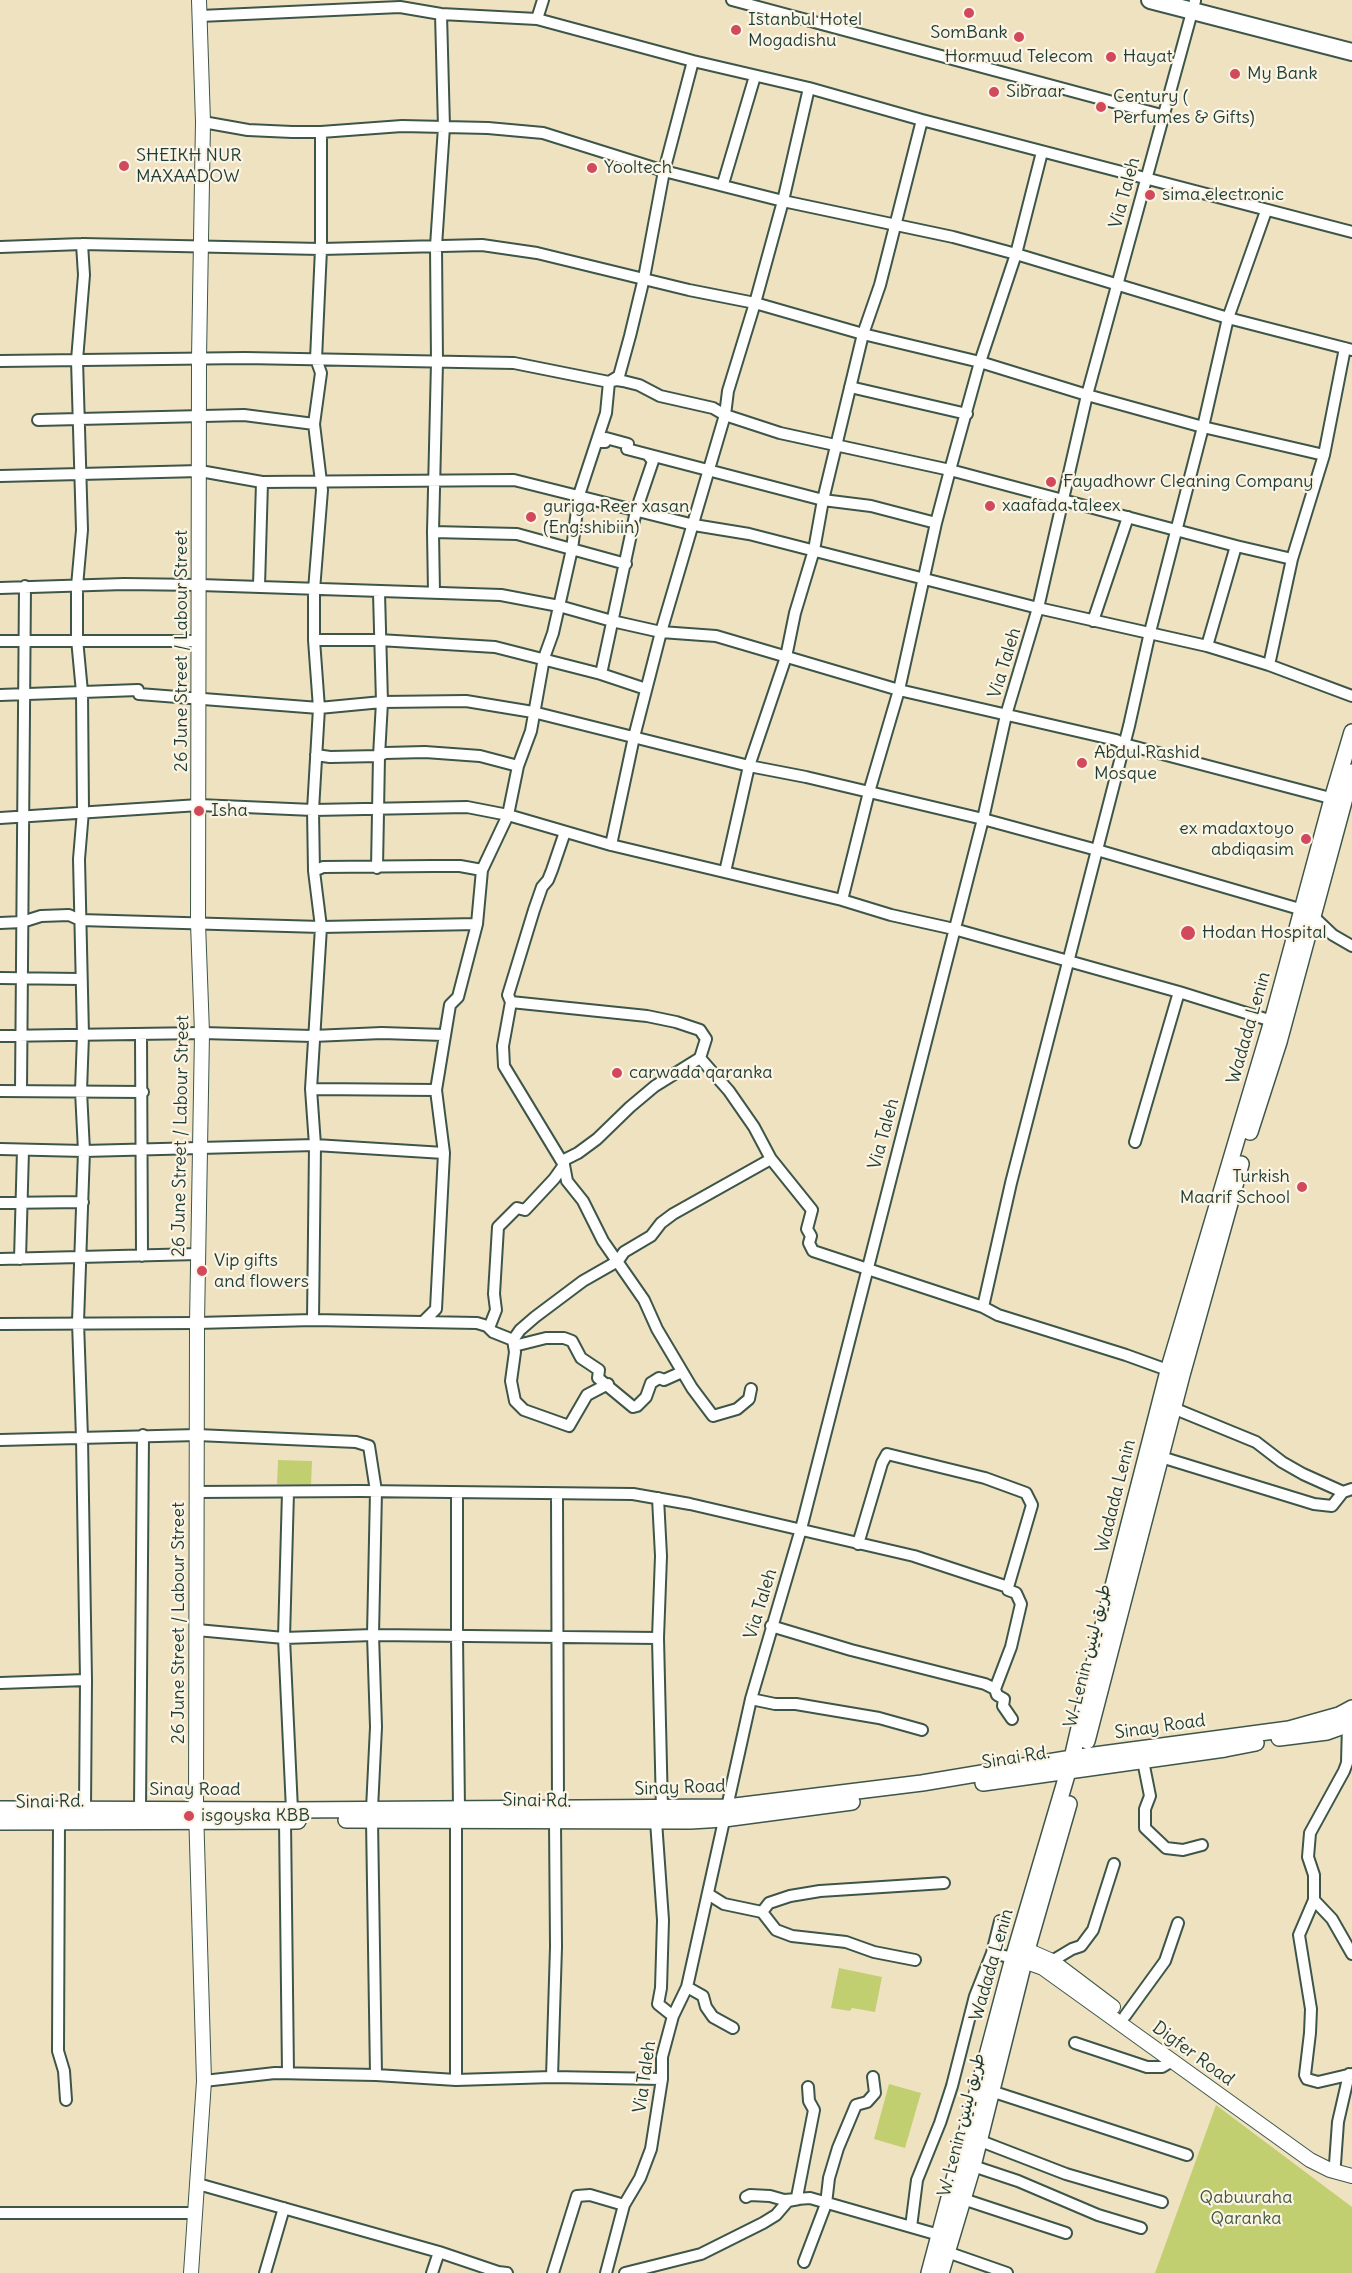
<!DOCTYPE html>
<meta charset="utf-8">
<style>
body{margin:0}
canvas{display:block;background:#efe2c1}
</style>
<canvas width="1352" height="2273"></canvas>
<script>
const ctx = document.querySelector('canvas').getContext('2d');
ctx.lineJoin = 'round';
function fillPath(path, color) { ctx.fillStyle = color; ctx.fill(path, 'evenodd'); }
const poly = rows => new Path2D(rows.map(r => 'M' + r).join(''));
function stroke(path, color, width, dash) { ctx.strokeStyle = color; ctx.lineWidth = width; ctx.lineCap = dash ? 'butt' : 'round'; ctx.setLineDash(dash || []); ctx.stroke(path); }
function drawText(font, color, halo, rows, align = 'center') {
  ctx.font = font + ' Delius,"Playpen Sans Arabic",sans-serif'; ctx.lineWidth = 4.5; ctx.setLineDash([]); ctx.textBaseline = 'middle'; ctx.strokeStyle = halo; ctx.fillStyle = color; for (const [text, x, y, turn = 0] of rows) {
    ctx.save(); ctx.translate(x, y); ctx.rotate((+turn || 0) * Math.PI / 180); ctx.textAlign = isNaN(turn) ? turn : align; if (halo) ctx.strokeText(text, 0, 0); ctx.fillText(text, 0, 0); ctx.restore();
  }
}
const green = poly([
 [278,1460,312,1461,311,1485,277,1484],
 [839,1968,882,1977,875,2012,852,2008,850,2011,831,2008],
 [889,2084,921,2093,905,2148,874,2139],
 [1216,2105,1352,2207,1352,2273,1155,2273]
]);
const minor = poly([
 [732,0,1165,116],
 [200,16,400,7,441,14,537,19,693,61,809,88,922,120,1352,232],
 [537,19,543,0],
 [203,122,248,130,292,132,321,132,402,126,488,128,543,133,664,171,783,201,953,237,1016,254,1228,318,1352,350],
 [723,184,755,76],
 [82,244,84,275,77,360,82,530,77,586,77,639,82,692,83,811,79,859,83,1035,81,1091,84,1151,78,1322,82,1438,86,1680,85,1809],
 [0,247,82,244,321,249,482,245,537,253,689,290,755,303,863,334,980,362,1087,395,1203,427,1324,455],
 [0,361,245,358,514,363,609,382,617,380,623,381,639,385,660,396,713,408,725,415,780,433,950,470,1236,546,1292,559],
 [850,387,967,414],
 [38,420,244,415,314,424],
 [597,442,605,442,606,438,628,444,627,449,823,500,871,506,936,523],
 [0,476,200,471,262,482,514,480,694,525,749,534,1038,608,1207,646,1269,665,1352,696],
 [433,532,517,534,626,564],
 [259,586,262,482],
 [0,588,124,584,200,585,501,595,559,606,612,621,661,632,716,636,899,690,1116,740,1124,744,1338,800],
 [434,592,433,532,437,362,436,246,444,127,441,14],
 [1093,621,1128,517],
 [314,640,379,640,495,647,601,674,646,689],
 [0,641,199,641],
 [1207,646,1236,546],
 [1269,665,1292,559,1324,455,1345,348],
 [601,674,636,511,653,461,648,455],
 [0,695,138,690,139,694,319,708,382,702,466,701,533,712,749,766,806,777,983,819,1097,850,1303,910,1313,916,1333,935,1352,946],
 [316,755,330,757,379,756,385,753,425,752,480,756,518,766],
 [0,818,199,805,313,810,467,807,508,815,611,845,842,900,891,915,954,929,1179,992,1272,1021],
 [565,832,552,870,548,880,542,887,534,910,508,995,511,1002,503,1046,504,1066,564,1165,567,1181,583,1201,603,1241,644,1300,657,1329,692,1388,713,1416,737,1409,749,1399,751,1389],
 [611,845,634,737,661,632,725,415,728,391,755,303,783,201,809,88],
 [377,868,379,756,382,702,379,593],
 [314,871,323,867,434,866,460,866,482,870],
 [725,872,749,766,786,657,795,613,814,550,823,500,863,334,880,285,922,120],
 [842,900,869,792,899,690,936,523,950,470,980,362,1016,254,1042,152],
 [0,923,22,922,41,916,69,915,80,920,321,927,477,924],
 [0,978,80,979],
 [511,1002,647,1016,676,1022,700,1030,706,1039,700,1058],
 [141,1034,142,1256],
 [0,1036,202,1033,313,1036,382,1033,444,1035],
 [311,1089,436,1090],
 [0,1091,143,1092],
 [21,1091,25,586],
 [1135,1142,1179,992],
 [0,1149,84,1151,315,1145,444,1153],
 [0,1203,83,1202],
 [0,1259,198,1254],
 [20,1259,23,1150],
 [983,1307,1011,1183,1129,726,1150,632,1203,427,1228,318,1266,211],
 [313,1320,315,1145,311,1089,321,927,314,871,313,810,319,708,314,640,314,590,322,490,314,424,321,373,316,359,321,249,321,132],
 [423,1322,436,1309,444,1153,436,1090,450,1005,458,997,477,924,482,870,508,815,518,766,531,731,544,658,553,633,572,549,579,495,606,413,609,382,619,376,630,336,644,278,664,171,693,61],
 [0,1324,197,1323,313,1320,477,1323,487,1326,493,1332,513,1340,515,1352,511,1381,515,1401,524,1410,569,1426,587,1395,608,1384],
 [489,1328,496,1310,494,1294,498,1227,517,1208,525,1210,554,1179,564,1165,564,1160,578,1153,597,1139,630,1107,655,1086,700,1058,729,1091,754,1127,771,1159,812,1210,807,1229,811,1236,809,1243,813,1251,983,1307,998,1315,1126,1355,1173,1372],
 [513,1340,520,1330,535,1317,583,1281,618,1261,624,1252,651,1236,661,1223,673,1214,771,1159],
 [514,1346,546,1338,564,1338,572,1341,581,1358,599,1370,598,1378,633,1407,637,1406,646,1397,651,1383,659,1378,664,1380,682,1372],
 [1173,1408,1256,1442,1282,1462,1303,1474,1343,1492,1352,1489],
 [0,1440,197,1435,356,1442,369,1446,376,1491,373,1635,376,1727,372,1809],
 [1161,1457,1314,1504,1332,1506,1343,1492],
 [197,1492,360,1491,633,1494,690,1504,914,1556,1008,1587,1008,1590,1016,1593,1021,1604,1011,1647,995,1689],
 [288,1492,284,1638,292,1810],
 [457,1493,457,1636,459,1809],
 [557,1494,558,1809],
 [658,1498,661,1556,658,1638,662,1809],
 [858,1544,882,1463,887,1454,985,1478,1026,1493,1032,1505,1008,1587],
 [771,1626,851,1650,985,1684,995,1689,997,1695,1004,1699,1003,1706,1012,1719],
 [197,1630,284,1638,373,1635,658,1638],
 [0,1683,86,1680],
 [751,1699,775,1704,796,1704,879,1718,922,1730],
 [1348,1725,1347,1763,1344,1771,1310,1833,1308,1857,1314,1875,1314,1900,1332,1919,1352,1954],
 [1143,1761,1150,1796,1145,1809,1145,1828,1166,1848,1183,1850,1202,1845],
 [140,1809,143,1435],
 [372,1820,376,2075],
 [456,1820,456,2080],
 [59,1821,58,2051,64,2071,66,2100],
 [285,1821,288,2073],
 [656,1821,663,1920,661,1988,658,2004,673,2016],
 [708,1894,724,1904,762,1912,776,1930,792,1936,846,1942,874,1952,915,1960],
 [1314,1900,1299,1935,1311,2009,1310,2033,1305,2075,1307,2079,1318,2082,1352,2074],
 [762,1912,769,1903,790,1896,820,1891,944,1883],
 [992,1953,1000,1921],
 [1052,1961,1072,1949,1081,1946,1093,1930,1114,1864],
 [687,1987,703,1996,706,2007,713,2017,733,2028],
 [1125,2016,1165,1961,1178,1923],
 [1075,2043,1147,2067,1162,2067,1172,2061],
 [552,2077,556,1947,555,1821],
 [204,2081,275,2073,376,2075,456,2080,552,2077,662,2079],
 [991,2091,1187,2155],
 [978,2140,1066,2174,1162,2202],
 [1335,2164,1338,2122,1349,2074],
 [973,2166,1018,2181,1098,2215,1141,2228],
 [198,2184,439,2252,498,2272,507,2273],
 [746,2197,750,2195,770,2196,784,2200,810,2198,939,2235],
 [963,2199,1066,2233],
 [0,2213,196,2213],
 [911,2227,917,2180,940,2123,952,2086,975,1996,992,1953,1013,1958],
 [947,2252,1007,2273],
 [804,2262,826,2204,829,2178,838,2148,856,2105,867,2102,875,2093,873,2077],
 [265,2273,284,2208],
 [432,2273,439,2252],
 [553,2273,577,2196,590,2195,624,2205],
 [606,2273,624,2205,640,2178,651,2149,662,2079,662,2057,673,2016,687,1987,751,1699,801,1529,983,819,1006,715,1038,608,1087,395,1195,1],
 [625,2273,701,2254,763,2223,776,2215,788,2201,799,2199,797,2197,814,2110,809,2101,808,2087]
]);
const tertiary = poly([
 [1018,1946,1052,1961,1113,2007],
 [1015,1958,1043,1968,1310,2160,1330,2170,1352,2176],
 [191,2273,204,2081,196,1809,197,1323,202,1033,198,923,199,358,203,122,199,0]
]);
const secondary = poly([
 [1250,1132,1279,1042,1352,772],
 [1279,1738,1327,1732,1352,1723],
 [1087,1741,1182,1375,1241,1164],
 [983,1783,1225,1749,1256,1743],
 [0,1809,292,1810,727,1807,922,1783,1072,1758,1289,1729,1339,1715,1352,1708],
 [346,1820,690,1821,724,1819,852,1802],
 [0,1822,298,1821],
 [929,2273,1013,1958,1072,1758,1101,1633,1168,1371,1272,1021,1332,799,1352,732],
 [941,2273,973,2166,1027,1950,1069,1804]
]);
const trunk = poly([
 [1150,0,1352,52]
]);
const markers = [
 [969,13,6,"#d1495b"],
 [736,30,6,"#d1495b"],
 [1019,37,6,"#d1495b"],
 [1111,57,6,"#d1495b"],
 [1235,74,6,"#d1495b"],
 [994,92,6,"#d1495b"],
 [1101,107,6,"#d1495b"],
 [124,166,6,"#d1495b"],
 [592,168,6,"#d1495b"],
 [1150,195,6,"#d1495b"],
 [1051,482,6,"#d1495b"],
 [990,506,6,"#d1495b"],
 [531,517,6,"#d1495b"],
 [1082,763,6,"#d1495b"],
 [199,811,6,"#d1495b"],
 [1306,839,6,"#d1495b"],
 [1188,933,8,"#d1495b"],
 [617,1073,6,"#d1495b"],
 [1302,1187,6,"#d1495b"],
 [202,1271,6,"#d1495b"],
 [189,1816,6,"#d1495b"]
];
const poiNames = [
 ["Istanbul Hotel",748,20],
 ["Mogadishu",748,41],
 ["SomBank",969,33,"center"],
 ["Hormuud Telecom",1019,57,"center"],
 ["Hayat",1123,57],
 ["My Bank",1247,74],
 ["Sibraar",1006,92],
 ["Century (",1113,97],
 ["Perfumes & Gifts)",1113,118],
 ["SHEIKH NUR",136,156],
 ["MAXAADOW",136,177],
 ["Yooltech",604,168],
 ["sima electronic",1162,195],
 ["Fayadhowr Cleaning Company",1063,482],
 ["xaafada taleex",1002,506],
 ["guriga Reer xasan",543,507],
 ["(Eng:shibiin)",543,528],
 ["Abdul Rashid",1094,753],
 ["Mosque",1094,774],
 ["Isha",211,811],
 ["ex madaxtoyo",1294,829,"right"],
 ["abdiqasim",1294,850,"right"],
 ["Hodan Hospital",1202,933],
 ["carwada qaranka",629,1073],
 ["Turkish",1290,1177,"right"],
 ["Maarif School",1290,1198,"right"],
 ["Vip gifts",214,1261],
 ["and flowers",214,1282],
 ["isgoyska KBB",201,1816]
];
const streetNames = [
 ["Via Taleh",1125,193,-75],
 ["26 June Street / Labour Street",182,651,-90],
 ["Via Taleh",1005,663,-73],
 ["Wadada Lenin",1249,1028,-74],
 ["Via Taleh",884,1134,-75],
 ["26 June Street / Labour Street",181,1136,-89],
 ["Wadada Lenin",1116,1496,-76],
 ["Via Taleh",761,1604,-73],
 ["26 June Street / Labour Street",179,1623,-90],
 ["W. Lenin طريق لينين",1088,1656,-76],
 ["Sinay Road",1160,1727,-8],
 ["Sinai Rd.",1016,1758,-9],
 ["Sinay Road",680,1788,-2],
 ["Sinay Road",195,1790],
 ["Sinai Rd.",537,1801,1],
 ["Sinai Rd.",50,1802,-1],
 ["Wadada Lenin",992,1965,-74],
 ["Digfer Road",1193,2054,36],
 ["Via Taleh",645,2077,-82],
 ["W. Lenin طريق لينين",962,2125,-76]
];
const parkNames = [
 ["Qabuuraha",1246,2198],
 ["Qaranka",1246,2219]
];
fillPath(green, '#c2cf71');
stroke(minor, '#3e5649', 14);
stroke(tertiary, '#3e5649', 16);
stroke(secondary, '#3e5649', 18);
stroke(trunk, '#3e5649', 20);
stroke(minor, '#fff', 10);
stroke(tertiary, '#fff', 14);
stroke(secondary, '#fff', 15);
stroke(trunk, '#fff', 16);
for (const [x, y, r, color] of markers) { const dot = new Path2D(); dot.arc(x, y, r, 0, 2 * Math.PI); ctx.fillStyle = color; ctx.fill(dot); stroke(dot, '#fcf5e5', 2); }
drawText('18px', '#1f3d34', '#fcf5e5', poiNames, 'left');
drawText('18px', '#1f3d34', '#fcf5e5', streetNames);
drawText('18px', '#405a40', '#fcf5e5', parkNames);
</script>
